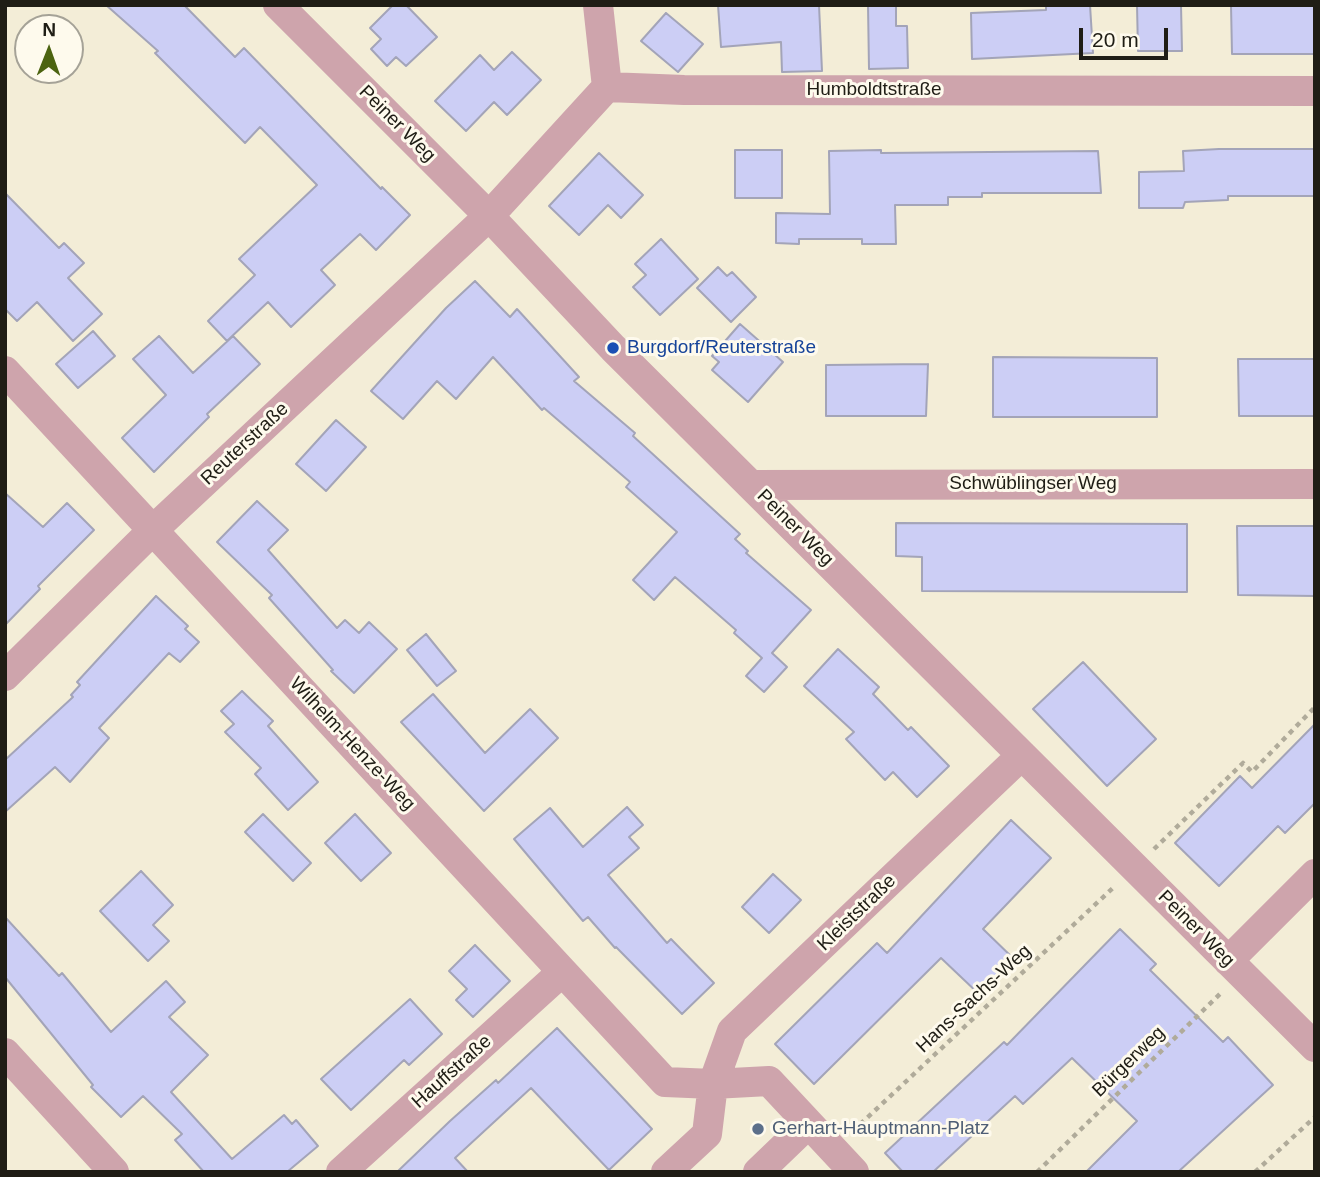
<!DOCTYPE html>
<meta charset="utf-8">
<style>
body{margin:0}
#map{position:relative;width:1320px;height:1177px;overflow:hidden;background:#f3edd7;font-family:Arial,sans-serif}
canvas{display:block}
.frame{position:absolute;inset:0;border:7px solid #1f1d15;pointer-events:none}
.north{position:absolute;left:14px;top:14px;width:70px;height:70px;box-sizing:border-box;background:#fefaed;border:2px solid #a5a297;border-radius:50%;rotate:1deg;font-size:19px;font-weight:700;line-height:28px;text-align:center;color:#1f1d15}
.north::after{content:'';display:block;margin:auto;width:24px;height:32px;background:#4c6310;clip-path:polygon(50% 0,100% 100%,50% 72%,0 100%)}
.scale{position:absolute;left:1079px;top:28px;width:89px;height:32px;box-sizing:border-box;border:4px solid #1f1d15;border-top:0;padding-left:9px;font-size:21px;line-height:24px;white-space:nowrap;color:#1f1d15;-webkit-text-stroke:5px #fefaed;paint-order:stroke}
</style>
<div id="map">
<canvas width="1320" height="1177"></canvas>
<div class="frame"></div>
<div class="north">N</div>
<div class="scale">20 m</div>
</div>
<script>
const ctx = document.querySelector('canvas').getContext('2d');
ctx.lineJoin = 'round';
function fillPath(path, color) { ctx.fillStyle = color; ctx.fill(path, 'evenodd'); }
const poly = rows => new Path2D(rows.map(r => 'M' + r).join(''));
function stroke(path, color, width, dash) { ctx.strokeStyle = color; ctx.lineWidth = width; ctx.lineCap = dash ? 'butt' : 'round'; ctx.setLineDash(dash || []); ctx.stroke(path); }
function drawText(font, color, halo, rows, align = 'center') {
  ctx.font = font + ' Arial,sans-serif'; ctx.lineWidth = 6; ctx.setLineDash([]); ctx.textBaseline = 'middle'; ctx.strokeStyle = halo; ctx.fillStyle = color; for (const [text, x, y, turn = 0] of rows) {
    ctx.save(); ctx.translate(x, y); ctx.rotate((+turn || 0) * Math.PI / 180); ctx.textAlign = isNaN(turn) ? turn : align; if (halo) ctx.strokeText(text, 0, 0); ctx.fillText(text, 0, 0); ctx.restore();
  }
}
const building = poly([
 [106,5,184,5,235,57,244,48,381,189,382,187,410,215,376,250,360,234,321,270,335,285,291,327,268,302,227,341,208,321,255,275,239,259,317,185,260,127,245,143,155,53,158,51,106,5],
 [393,5,406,5,437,37,406,66,396,57,387,66,371,49,381,39,370,28,393,5],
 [718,5,819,5,822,71,782,72,781,42,721,47,718,5],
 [868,5,896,5,896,26,907,26,908,68,869,69,868,5],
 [1046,5,1090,5,1093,53,972,59,971,13,1046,10,1046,5],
 [1137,5,1181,5,1182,51,1138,51,1137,5],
 [1231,5,1315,5,1315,54,1232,54,1231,5],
 [666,13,703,44,678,72,641,41,666,13],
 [512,52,541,80,507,115,494,102,466,131,435,101,480,55,494,70,512,52],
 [1219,149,1315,149,1315,196,1228,196,1228,200,1185,202,1183,208,1139,208,1139,172,1184,171,1183,151,1219,149],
 [735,150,782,150,782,198,735,198,735,150],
 [881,150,881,153,1098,151,1101,193,982,193,982,197,948,197,948,205,895,205,896,244,862,244,862,239,799,239,799,244,776,243,776,213,830,214,829,151,881,150],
 [599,153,643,195,621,218,608,205,579,235,549,206,599,153],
 [5,193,59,248,64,243,84,263,68,278,102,314,73,341,37,302,17,321,5,309,5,193],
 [661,239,698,279,660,315,633,287,646,275,635,264,661,239],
 [718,267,727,276,732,272,756,297,731,322,697,288,718,267],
 [475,281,510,317,517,309,579,377,574,381,635,433,633,436,740,534,735,539,748,551,746,553,811,610,772,653,787,667,764,692,746,676,762,658,734,633,736,630,675,577,654,600,633,580,677,532,626,487,630,482,544,408,542,410,493,357,456,399,437,381,403,419,371,391,446,308,475,281],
 [740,324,783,362,748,402,712,370,719,362,712,356,740,324],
 [93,331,115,356,78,388,56,364,93,331],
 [159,336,193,373,233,336,260,364,207,414,209,417,154,472,122,438,166,395,133,359,159,336],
 [993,357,1157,358,1157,417,993,417,993,357],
 [1238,359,1315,359,1315,416,1239,416,1238,359],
 [928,364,926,416,826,416,826,365,928,364],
 [336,420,366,447,326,491,296,464,336,420],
 [5,493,43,527,67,503,94,530,38,586,40,589,5,625,5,493],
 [257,501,288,530,268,550,337,628,345,620,359,633,369,622,397,649,354,693,331,671,333,670,269,598,272,595,217,542,257,501],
 [896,523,1187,524,1187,592,922,591,922,557,896,556,896,523],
 [1237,526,1315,526,1315,596,1238,595,1237,526],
 [156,596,188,626,185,629,199,642,180,662,169,653,99,728,109,738,70,782,55,767,5,812,5,760,73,697,71,695,80,685,77,682,156,596],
 [426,634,456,671,437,686,407,650,426,634],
 [838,649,879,687,873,694,908,730,911,727,949,766,917,797,893,772,885,780,846,739,854,732,804,686,838,649],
 [1083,662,1156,739,1107,786,1033,709,1083,662],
 [242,691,273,721,268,726,318,782,288,810,255,774,261,768,225,732,234,724,221,711,242,691],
 [433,694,485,753,530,709,558,738,484,811,401,722,433,694],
 [1315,724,1315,803,1285,833,1278,826,1219,886,1175,843,1240,776,1252,788,1315,724],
 [627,807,643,825,629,837,639,848,608,875,667,943,671,939,714,983,682,1014,616,947,615,948,588,917,583,921,514,839,550,808,583,847,627,807],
 [263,814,311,863,293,881,245,832,263,814],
 [355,814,391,853,361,881,325,843,355,814],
 [1011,820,1051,858,983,929,1015,960,981,996,941,958,814,1084,775,1044,877,943,887,953,1011,820],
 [141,871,173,905,153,925,169,941,148,961,100,911,141,871],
 [773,874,801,900,769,933,742,907,773,874],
 [5,917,59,976,62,973,111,1032,166,981,185,1002,169,1017,208,1055,171,1092,232,1159,284,1115,292,1124,296,1120,318,1146,287,1172,204,1172,175,1140,182,1134,143,1096,121,1117,91,1087,93,1085,5,977,5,917],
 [1120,929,1156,964,1150,970,1223,1042,1228,1037,1273,1085,1178,1172,1086,1172,1137,1121,1072,1058,1023,1104,1015,1096,933,1172,903,1172,885,1153,1004,1042,1007,1045,1120,929],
 [475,945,510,981,473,1017,456,1000,467,989,449,971,475,945],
 [410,999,442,1034,409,1065,404,1060,351,1110,321,1079,410,999],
 [557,1028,652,1129,609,1170,531,1088,455,1158,468,1172,397,1172,450,1121,496,1080,498,1083,557,1028]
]);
const path = poly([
 [1154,849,1243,763,1252,772,1315,707],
 [853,1131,1115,886],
 [1037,1172,1220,994],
 [1255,1172,1315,1117]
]);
const street = poly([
 [278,5,489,216,613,348,1315,1047],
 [598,5,607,87],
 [5,371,665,1082,713,1084,769,1081,854,1172],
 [752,485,1315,484],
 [5,676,154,529,489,216,607,87,684,90,1315,91],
 [1228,961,1315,874],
 [5,1053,114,1172],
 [341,1172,562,972],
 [666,1172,707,1134,713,1084,732,1031,1021,756],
 [758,1172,808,1124]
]);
const markers = [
 [613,348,7,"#1a4fb4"],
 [758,1129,7,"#5c6f8a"]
];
const streetNames = [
 ["Humboldtstraße",874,90],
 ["Peiner Weg",397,124,45],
 ["Reuterstraße",245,444,-43],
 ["Schwüblingser Weg",1033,484],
 ["Peiner Weg",795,528,45],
 ["Wilhelm-Henze-Weg",352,744,47],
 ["Kleiststraße",857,913,-44],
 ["Peiner Weg",1196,929,45],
 ["Hans-Sachs-Weg",974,999,-43],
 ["Bürgerweg",1129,1062,-44],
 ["Hauffstraße",452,1072,-42]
];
const transitNames = [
 ["Burgdorf/Reuterstraße",627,348]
];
const serviceNames = [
 ["Gerhart-Hauptmann-Platz",772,1129]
];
fillPath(building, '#cccef5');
stroke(building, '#a3a4b8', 2);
stroke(path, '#b0ab9a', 4.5, [5, 5]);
stroke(street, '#cea4ac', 30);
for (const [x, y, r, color] of markers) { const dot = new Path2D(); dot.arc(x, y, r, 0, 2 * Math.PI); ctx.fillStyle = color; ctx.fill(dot); stroke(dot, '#fefaed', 2.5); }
drawText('19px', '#1f1d15', '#fefaed', streetNames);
drawText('19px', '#164399', '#fefaed', transitNames, 'left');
drawText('19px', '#4e5e75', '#fefaed', serviceNames, 'left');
</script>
